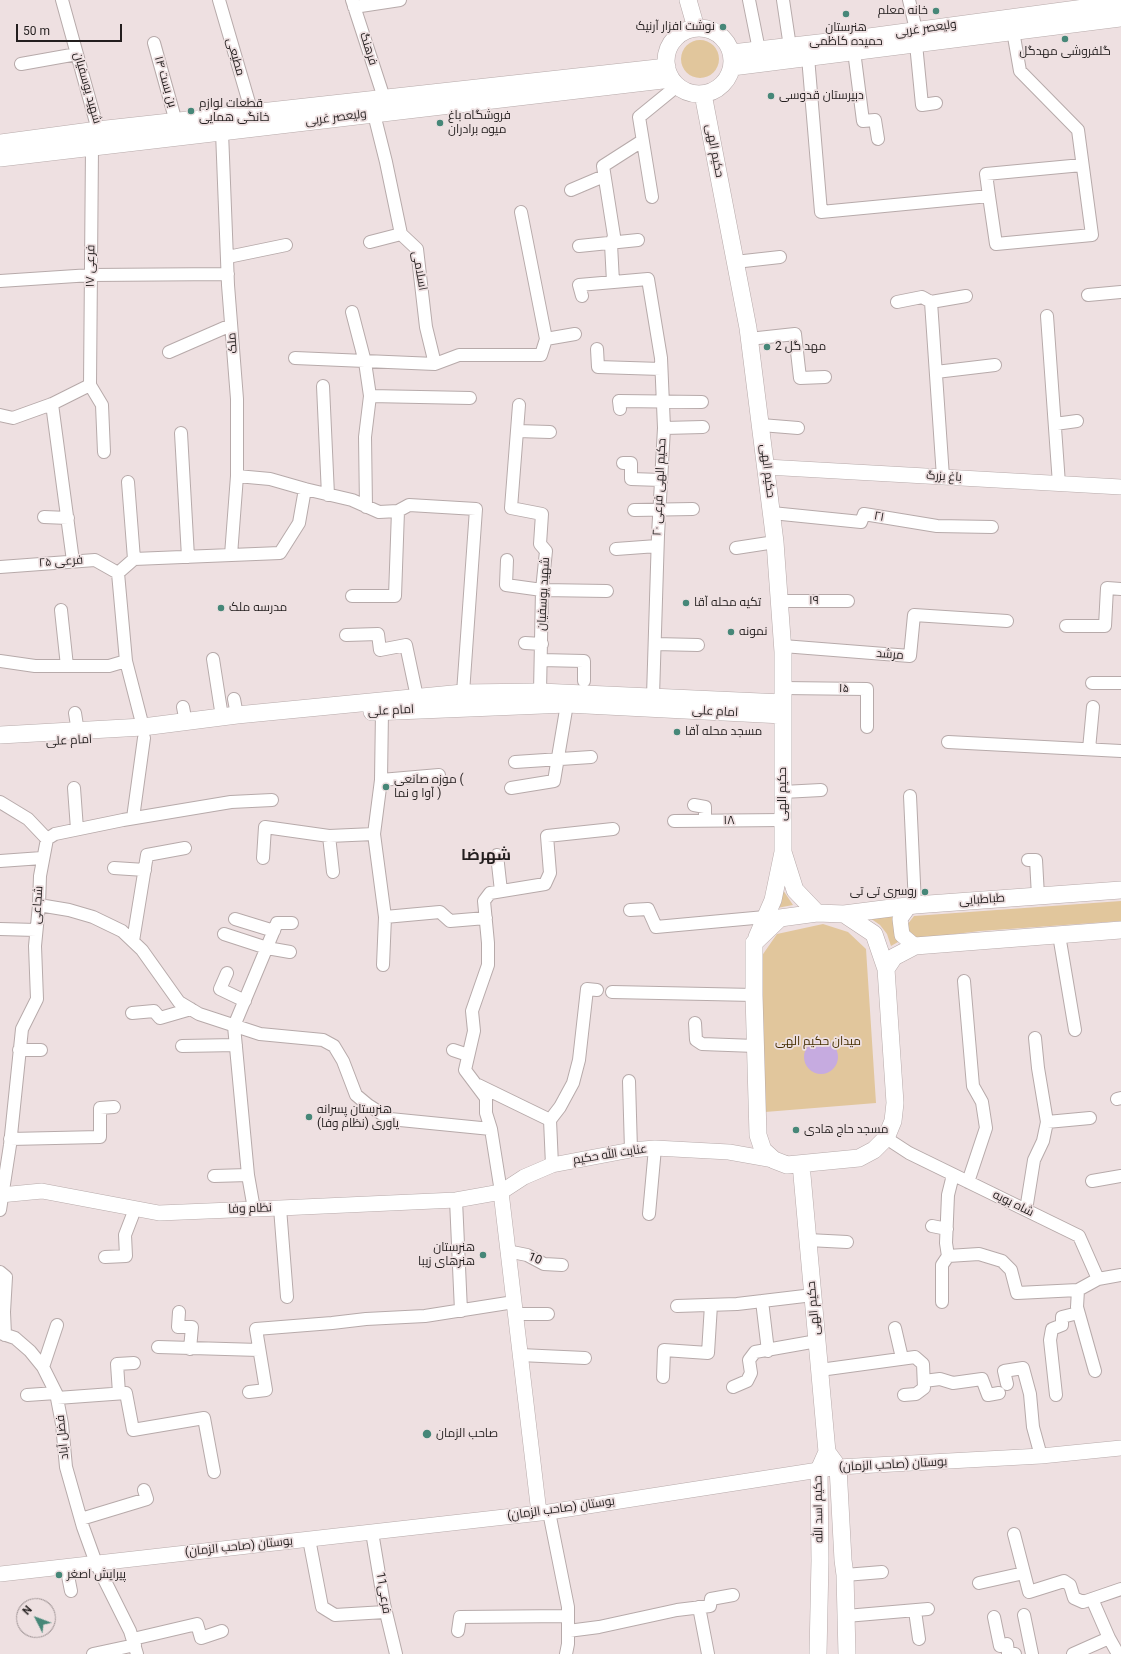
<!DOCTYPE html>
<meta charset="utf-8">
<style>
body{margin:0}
#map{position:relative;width:1121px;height:1654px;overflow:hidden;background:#eee0e1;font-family:Roboto,sans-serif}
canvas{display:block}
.north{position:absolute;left:16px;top:1598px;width:40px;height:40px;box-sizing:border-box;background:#eee0e1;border:1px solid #9d9293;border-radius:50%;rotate:312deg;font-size:11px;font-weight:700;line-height:16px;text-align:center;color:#231e1e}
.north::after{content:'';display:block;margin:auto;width:14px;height:18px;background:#468778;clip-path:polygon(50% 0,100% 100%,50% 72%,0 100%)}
.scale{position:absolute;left:16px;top:24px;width:106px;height:18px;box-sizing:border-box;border:2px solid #231e1e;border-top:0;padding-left:5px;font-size:12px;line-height:14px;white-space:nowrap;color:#231e1e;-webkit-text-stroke:3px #eee0e1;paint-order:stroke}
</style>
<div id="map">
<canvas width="1121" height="1654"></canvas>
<div class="north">N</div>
<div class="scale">50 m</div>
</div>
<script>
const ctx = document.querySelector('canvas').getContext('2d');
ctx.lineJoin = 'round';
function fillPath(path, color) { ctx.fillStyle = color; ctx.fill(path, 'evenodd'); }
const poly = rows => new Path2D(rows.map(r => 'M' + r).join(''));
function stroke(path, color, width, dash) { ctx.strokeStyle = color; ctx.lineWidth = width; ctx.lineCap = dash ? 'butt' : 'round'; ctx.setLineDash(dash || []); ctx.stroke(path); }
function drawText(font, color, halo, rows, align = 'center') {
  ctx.font = font + ' Roboto,Cairo,sans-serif'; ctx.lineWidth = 3.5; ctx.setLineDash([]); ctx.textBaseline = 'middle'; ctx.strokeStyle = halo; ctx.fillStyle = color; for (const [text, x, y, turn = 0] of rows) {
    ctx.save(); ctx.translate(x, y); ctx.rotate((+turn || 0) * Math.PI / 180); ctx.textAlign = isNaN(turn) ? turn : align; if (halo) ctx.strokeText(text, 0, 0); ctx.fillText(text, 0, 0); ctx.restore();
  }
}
const green = poly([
 '681 59a19 19 0 1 1 38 0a19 19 0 1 1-38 0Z',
 [783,890,793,905,777,908],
 [1121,901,1121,921,980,931,915,939,912,938,907,925,914,916],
 [867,916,896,917,898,942,891,946,887,934,880,925],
 [823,924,848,932,866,949,876,1103,765,1112,761,957,777,934]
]);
const water = poly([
 '804 1057a17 17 0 1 1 34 0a17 17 0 1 1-34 0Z'
]);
const minor = poly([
 [62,0,98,130],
 [219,0,252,113],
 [352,0,384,98],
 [749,0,759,50],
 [783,0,790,47],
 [909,0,916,30],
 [354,7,400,0],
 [154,43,176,122],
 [916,44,922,105,936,103],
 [854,51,863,121,875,120,878,139],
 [808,57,821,212,989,196,996,244,1092,235,1078,130,1020,71,1013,31],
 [21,64,77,54],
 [374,114,386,162,401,234,417,249,426,327,435,364],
 [222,132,228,285,237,399,237,476,231,555],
 [571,190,604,176],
 [989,196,986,174,1082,165],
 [652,197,639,117,677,86],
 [370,242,401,234],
 [579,246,638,240],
 [228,257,286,245],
 [735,262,780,257],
 [0,281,91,275,228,274],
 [613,282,611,244,614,236,603,166,642,141],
 [1088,295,1121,292],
 [582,296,579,285,648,279,661,358,664,428,658,535,653,696],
 [897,302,922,297,931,302,966,296],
 [931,302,943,477],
 [352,312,365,362,370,396,365,437,366,507],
 [1047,316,1059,484],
 [546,339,575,334],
 [749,339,795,334,800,378,825,377],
 [597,349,598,367,661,369],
 [169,352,231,325],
 [295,358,435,364,459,355,541,355,546,339,521,212],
 [936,372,995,365],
 [90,385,92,147],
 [90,385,102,405,104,452],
 [323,386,328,495],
 [370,396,470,398],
 [52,404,73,561],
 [519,405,511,508,542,514,540,544,546,551,542,590,540,692],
 [620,409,619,401,702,402],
 [0,415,13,418,52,404,90,385],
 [1055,424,1077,421],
 [761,425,798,428],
 [664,428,703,427],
 [517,431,550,432],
 [181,433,188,557],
 [623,463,631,463,631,479,661,480],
 [237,476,270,479,305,489,352,500,379,512,398,511],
 [128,482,134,559],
 [634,510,693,509],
 [772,513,861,522,864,514,937,526,992,527],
 [44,517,68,518],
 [736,548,775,542],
 [616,549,657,546],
 [507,560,506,585,542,590,607,591],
 [0,567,95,560,118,573],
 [352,596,395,596,398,511,409,505,476,509,463,693],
 [779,601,848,601],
 [61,610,67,666],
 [1066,626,1105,626,1107,588,1121,589],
 [346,635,378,634,380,650,406,645,417,697],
 [525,643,542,644],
 [655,644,698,645],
 [783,646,910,656,914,615,1007,621],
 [213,659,222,717],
 [541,660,584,661,584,681],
 [0,661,35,666,109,666,126,661,118,573,134,559,280,553,299,523,305,489],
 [126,661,143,727],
 [1092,683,1121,683],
 [783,688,867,689,867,727],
 [234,699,237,715],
 [183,707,186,723],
 [382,711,381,780,374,834,385,917,383,965],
 [75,713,78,732],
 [948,742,1121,751],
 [1089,749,1093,707],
 [515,762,591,757],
 [381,780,439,775],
 [74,788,77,829],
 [511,788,554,781,567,704],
 [783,792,821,790],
 [910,796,915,905],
 [0,802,28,819,47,839],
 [694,805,705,807,705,821],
 [133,818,144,738],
 [674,821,783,820],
 [329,836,333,872],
 [497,855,501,891],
 [263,858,265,827,329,836,374,834],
 [1028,860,1036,860,1038,896],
 [0,861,42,858],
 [114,868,145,870],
 [39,905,69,910,93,917,122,931,142,950,179,1002,199,1014,260,1034,323,1040,334,1046,343,1061,356,1095,368,1105,390,1119,491,1129,501,1192],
 [630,910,648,909,656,927,765,917],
 [385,917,440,912,450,921,486,918],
 [235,919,274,931],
 [0,929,36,930],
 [224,934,267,948,290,952],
 [1059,935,1075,1030],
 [133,941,147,855,185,848],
 [227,973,220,989,245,1001],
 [964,981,973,1086,982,1102,986,1128,968,1182],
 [612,992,754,995],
 [132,1013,154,1011,160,1018,191,1009],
 [695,1023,696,1040,702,1044,755,1046],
 [182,1046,236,1045],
 [19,1050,41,1050],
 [453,1050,468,1055],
 [629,1081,631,1150],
 [478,1085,550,1120],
 [1117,1099,1121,1098],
 [1047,1122,1090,1118],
 [491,1129,486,1113,486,1098,465,1070,474,1031,472,1011,488,965,488,943,484,901,490,893,545,884,550,873,547,836,613,829],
 [886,1138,909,1153,1079,1236,1098,1279,1121,1275],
 [10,1139,100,1137,100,1108,114,1107],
 [552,1165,550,1120,560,1107,573,1083,579,1060,587,989,597,990],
 [214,1176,248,1175],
 [1092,1181,1121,1176],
 [456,1200,461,1311],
 [280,1208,287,1297],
 [254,1209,248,1175,234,1026,277,923,292,923],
 [0,1210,10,1145,22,1029,37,999,35,946,39,905,40,876,47,839,55,834,123,820,231,802,272,800],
 [1026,1210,1034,1160,1043,1141,1047,1122,1038,1068,1035,1038],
 [649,1214,655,1148],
 [932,1226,947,1229],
 [808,1240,847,1242],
 [507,1251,527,1255,544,1264,562,1265],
 [948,1256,946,1243,948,1195,953,1175],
 [105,1257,126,1256,125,1235,135,1209],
 [0,1272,6,1277,4,1312,5,1335],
 [762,1301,768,1351],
 [942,1302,942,1265,948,1256,979,1254,1002,1261,1011,1270,1017,1293,1078,1290],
 [677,1306,737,1304,813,1295],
 [179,1312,178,1327,192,1327,190,1349],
 [515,1314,548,1314],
 [895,1328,902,1358],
 [0,1333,15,1338,30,1351,43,1367,56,1393,62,1424,66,1467,83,1527,96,1563,130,1631,137,1654],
 [158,1347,259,1350],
 [520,1355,585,1358],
 [43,1367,57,1325],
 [820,1370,915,1357,923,1364,924,1388,916,1394,904,1395],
 [1095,1371,1077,1307,1078,1290,1098,1279],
 [663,1377,664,1350,708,1353,711,1305],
 [924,1381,940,1379,953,1383,982,1379,988,1395,999,1393],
 [1007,1384,1004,1371,1023,1368,1030,1394,1033,1427,1041,1456],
 [733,1387,747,1381,751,1373,749,1360,755,1352,817,1341],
 [249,1392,266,1390,256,1329,332,1323,366,1319,425,1316,514,1302],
 [119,1393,117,1364,134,1363],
 [27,1395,56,1393],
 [1056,1395,1050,1340,1052,1329,1062,1325,1062,1317,1078,1313],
 [57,1398,126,1393,133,1430,204,1418,214,1472],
 [549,1512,568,1607,568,1644,566,1654],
 [81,1519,147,1499,144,1490],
 [372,1532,384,1604,396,1654],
 [1014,1534,1029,1592,1064,1581,1070,1585,1074,1598,1083,1602,1121,1589],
 [309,1539,322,1607,335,1615,385,1612],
 [66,1566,71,1591],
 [845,1575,882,1572],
 [979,1583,1024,1573],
 [1092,1599,1109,1638],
 [699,1607,708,1654],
 [915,1611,919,1639],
 [1024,1615,1032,1654],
 [846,1616,928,1609],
 [994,1617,1000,1646,1007,1644,1008,1653,1015,1654],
 [458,1631,460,1617,568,1616],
 [568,1631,599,1627,677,1610,710,1606,711,1599,733,1595],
 [133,1639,197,1624,201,1638,222,1631],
 [93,1654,135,1645],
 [1073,1654,1109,1638,1118,1654]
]);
const tertiary = poly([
 [766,467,1121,487],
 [910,905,900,919,902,935,915,946],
 [501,1192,539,1513],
 [0,1195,42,1191,159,1213,280,1208,456,1200,501,1192,524,1177,552,1165,631,1150,655,1148,729,1152,774,1160],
 [0,1574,549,1512,838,1467,1041,1456,1121,1448]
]);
const secondary = poly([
 [688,0,696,28],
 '666 61a33 33 0 1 1 66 0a33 33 0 1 1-66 0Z',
 [732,53,854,39,1121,3],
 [732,67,1121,18],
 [703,94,748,328,775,542,783,652,783,852],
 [0,143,98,130,667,67],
 [0,158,671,79],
 [372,712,567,704,783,715],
 [0,735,143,727,237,715,463,693,540,692,783,703],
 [817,913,844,914,874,934,886,969,895,1103,893,1121,886,1138,874,1150,859,1158,787,1165,774,1160,763,1150,758,1135,754,995,754,943,780,918,817,913],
 [844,914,915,905,1121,890],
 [757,937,773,900,783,852,795,890,817,913],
 [886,969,894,957,915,946,1121,930],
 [801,1164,827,1452,819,1470,820,1561,818,1654],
 [827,1452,838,1467,843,1560,845,1575,847,1654]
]);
const markers = [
 [936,11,4,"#468778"],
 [846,14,4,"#468778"],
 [723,27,4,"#468778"],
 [1065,39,4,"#468778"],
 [771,96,4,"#468778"],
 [191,111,4,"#468778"],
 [440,123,4,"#468778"],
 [767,347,4,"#468778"],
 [686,603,4,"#468778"],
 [221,608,4,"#468778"],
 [731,632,4,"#468778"],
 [677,732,4,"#468778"],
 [386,787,4,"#468778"],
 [925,892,4,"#468778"],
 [309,1117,4,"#468778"],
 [796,1130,4,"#468778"],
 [483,1255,4,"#468778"],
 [427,1434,5,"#468778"],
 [59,1575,4,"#468778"]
];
const poiNames = [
 ["خانه معلم",928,11,"right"],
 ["نوشت افزار آرنیک",715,27,"right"],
 ["هنرستان",846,28,"center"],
 ["حمیده کاظمی",846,42,"center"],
 ["گلفروشی مهدگل",1065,52,"center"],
 ["دبیرستان قدوسی",779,96],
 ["قطعات لوازم",199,104],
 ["خانگی همایی",199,118],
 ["فروشگاه باغ",448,116],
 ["میوه برادران",448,130],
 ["مهد گل 2",775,347],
 ["تکیه محله آقا",694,603],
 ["مدرسه ملک",229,608],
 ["نمونه",739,632],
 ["مسجد محله آقا",685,732],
 ["موزه صانعی (",394,780],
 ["آوا و نما )",394,794],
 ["روسری تی تی",917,892,"right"],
 ["هنرستان پسرانه",317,1110],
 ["یاوری (نظام وفا)",317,1124],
 ["مسجد حاج هادی",804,1130],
 ["هنرستان",475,1248,"right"],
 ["هنرهای زیبا",475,1262,"right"],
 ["صاحب الزمان",436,1434],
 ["پیرایش اصغر",67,1575]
];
const streetNames = [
 ["ولیعصر غربی",926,29,-8],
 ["فرهنگ",368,49,72],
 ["مطیعی",235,57,74],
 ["بن بست ۱۴",165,82,74],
 ["شهید یوسفیان",87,88,74],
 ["ولیعصر غربی",336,118,-7],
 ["حکیم الهی",714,151,79],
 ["فرعی ۱۷",91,266,-89],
 ["اسلامی",419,271,80],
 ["ملک",233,343,-94],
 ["حکیم الهی",767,471,83],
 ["باغ بزرگ",944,477,3],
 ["حکیم الهی فرعی ۲۰",660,487,-87],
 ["۲۱",879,517,10],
 ["فرعی ۲۵",61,562,-4],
 ["شهید یوسفیان",544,594,-87],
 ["۱۹",814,601],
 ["مرشد",890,655,5],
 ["۱۵",844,689,1],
 ["امام علی",391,711,-3],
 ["امام علی",715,712,3],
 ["امام علی",69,741,-3],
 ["حکیم الهی",783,794,-90],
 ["۱۸",729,821,-1],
 ["طباطبایی",982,900,-4],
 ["شجاعی",38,905,-86],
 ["عنایت الله حکیم",610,1155,-9],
 ["شاه بویه",1013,1204,26],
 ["نظام وفا",250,1209,-2],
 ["10",535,1259,23],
 ["حکیم الهی",814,1308,-95],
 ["فضل آباد",63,1437,-96],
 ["بوستان (صاحب الزمان)",893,1465,-3],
 ["بوستان (صاحب الزمان)",561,1509,-8],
 ["حکیم اسد الله",819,1509,-91],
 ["بوستان (صاحب الزمان)",239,1547,-6],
 ["فرعی11",383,1593,81]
];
const parkNames = [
 ["میدان حکیم الهی",818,1042]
];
const districtNames = [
 ["شهرضا",486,856]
];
fillPath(green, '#e1c69c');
fillPath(water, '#c6abe0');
stroke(minor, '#b7aaaa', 14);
stroke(tertiary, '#b7aaaa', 16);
stroke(secondary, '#b7aaaa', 18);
stroke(minor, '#fff', 12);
stroke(tertiary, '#fff', 15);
stroke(secondary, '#fff', 17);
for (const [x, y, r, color] of markers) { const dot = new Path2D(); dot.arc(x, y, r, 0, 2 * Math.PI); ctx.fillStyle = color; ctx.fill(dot); stroke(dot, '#eee0e1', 1.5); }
drawText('12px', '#231e1e', '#eee0e1', poiNames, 'left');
drawText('12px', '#231e1e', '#eee0e1', streetNames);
drawText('12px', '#442d01', '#eee0e1', parkNames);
drawText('bold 16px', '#231e1e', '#eee0e1', districtNames);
</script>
